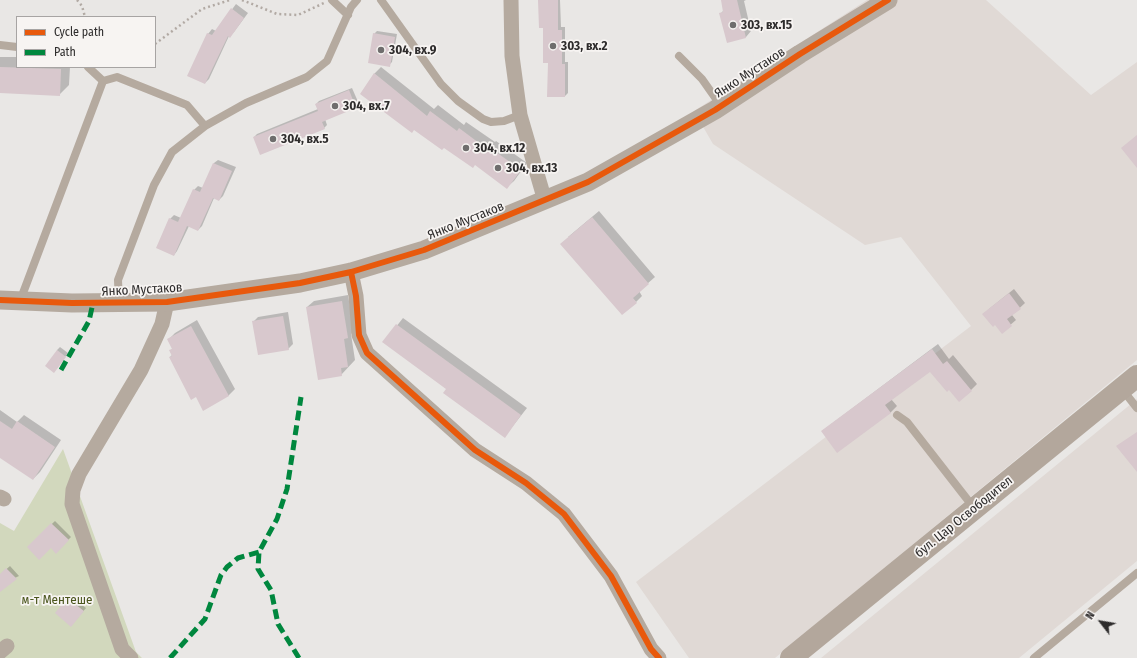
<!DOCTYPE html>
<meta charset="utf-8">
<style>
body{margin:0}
#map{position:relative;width:1137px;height:658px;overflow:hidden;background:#e9e7e5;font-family:"Fira Sans Condensed",sans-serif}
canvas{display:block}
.legend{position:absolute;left:16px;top:16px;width:140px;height:52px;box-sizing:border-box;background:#f7f4f2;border:1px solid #a7a4a3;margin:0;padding:5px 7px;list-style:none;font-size:12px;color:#2e2c2c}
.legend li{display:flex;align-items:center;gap:8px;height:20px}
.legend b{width:20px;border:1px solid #a7a4a3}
.north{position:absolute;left:1081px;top:602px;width:40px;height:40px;-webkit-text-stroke:3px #f7f4f2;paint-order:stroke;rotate:301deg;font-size:11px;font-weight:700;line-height:16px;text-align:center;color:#2e2c2c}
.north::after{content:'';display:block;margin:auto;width:14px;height:18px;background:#2e2c2c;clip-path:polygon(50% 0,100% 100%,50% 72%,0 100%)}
</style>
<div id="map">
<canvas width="1137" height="658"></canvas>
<ul class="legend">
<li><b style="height:5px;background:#e8590c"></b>Cycle path</li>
<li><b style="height:5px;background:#00873e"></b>Path</li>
</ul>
<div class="north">N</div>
</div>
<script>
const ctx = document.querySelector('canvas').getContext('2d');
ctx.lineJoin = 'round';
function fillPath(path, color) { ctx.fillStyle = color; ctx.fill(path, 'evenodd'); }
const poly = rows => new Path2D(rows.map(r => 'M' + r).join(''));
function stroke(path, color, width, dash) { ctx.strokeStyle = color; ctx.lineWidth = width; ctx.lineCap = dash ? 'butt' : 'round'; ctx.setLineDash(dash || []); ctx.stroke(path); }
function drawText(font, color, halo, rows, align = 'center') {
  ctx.font = font + ' "Fira Sans Condensed",sans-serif'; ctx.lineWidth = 3.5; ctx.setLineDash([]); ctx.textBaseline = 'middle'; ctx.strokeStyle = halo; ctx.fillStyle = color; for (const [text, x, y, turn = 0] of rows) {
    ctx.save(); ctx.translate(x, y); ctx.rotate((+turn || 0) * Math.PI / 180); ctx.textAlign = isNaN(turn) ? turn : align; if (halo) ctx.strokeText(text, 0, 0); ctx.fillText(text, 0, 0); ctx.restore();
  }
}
const built = poly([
 [867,0,986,0,1091,95,1137,62,1137,360,775,658,689,658,636,582,971,326,901,237,865,245,713,144,694,111],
 [1137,399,1137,561,1019,658,821,658]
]);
const green = poly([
 [63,449,136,652,142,658,0,658,0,523,14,531]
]);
const shadow = poly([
 [539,0,560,0,561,27,565,27,565,62,568,62,568,93,565,96,549,62],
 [722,0,746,0,744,1,751,31,746,37,727,41,721,13,724,10],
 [236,4,248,13,234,32,229,36,209,79,205,83,208,34,212,29,216,31],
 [377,31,397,34,392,62,389,65,374,34],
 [0,57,17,57,17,67,70,67,69,85,59,95,0,92],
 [381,67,434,109,438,105,464,125,466,122,495,142,496,141,527,163,514,181,507,187,374,74],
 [352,88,359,104,355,107,325,119,327,125,324,128,254,137,257,134,318,109,316,104,319,101],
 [218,160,236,167,223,196,219,200,214,198,202,226,198,230,189,226,177,251,174,255,170,219,174,215,181,218,194,190,198,186,203,188,214,163],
 [599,211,655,277,639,291,642,296,636,302,568,237],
 [1014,289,1025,303,1012,315,1016,320,1002,332,989,309],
 [348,295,354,331,351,334,355,360,341,375,307,307,314,301],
 [288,312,293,344,288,349,253,322,258,317],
 [403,318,527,408,505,436,447,389,384,342],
 [197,320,235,389,228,396,196,396,170,357,172,355,170,351,173,348,168,340,175,333],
 [938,344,949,359,953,355,977,384,971,390,949,389,930,370,891,399,897,406,890,413,822,431],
 [60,347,68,353,54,372,57,350],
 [0,410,17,422,24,415,61,440,40,472,33,479,0,451],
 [55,521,71,537,56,552,51,547,28,547],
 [10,566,19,576,0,585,0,575],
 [70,596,86,608,74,622,67,599]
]);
const building = poly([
 [538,0,558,0,558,30,562,30,562,64,565,64,565,97,547,97,548,63,543,63,543,28,539,28],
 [721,0,737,0,746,38,727,43,719,13,723,12],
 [231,8,244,18,230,38,228,36,205,84,187,76,207,33,212,35],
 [373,33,395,37,390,67,368,63],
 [0,67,61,69,60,96,0,93],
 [374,73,427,116,430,111,457,131,459,128,487,149,489,147,521,170,507,189,475,165,473,168,444,148,442,150,414,130,412,133,360,94],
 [349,90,356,108,322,122,325,129,260,155,253,137,318,111,315,104],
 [1137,135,1137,168,1121,148],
 [213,163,232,171,219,201,213,198,198,231,187,226,174,256,156,248,169,218,178,222,193,189,200,192],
 [592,217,649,284,633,298,637,303,622,315,560,244],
 [1009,293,1021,309,1007,319,1012,326,1002,334,995,325,993,327,982,314],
 [342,301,348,338,344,339,348,367,341,368,342,376,318,380,306,307],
 [283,316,289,350,258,355,252,321],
 [396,324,521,415,505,438,443,393,446,389,382,342],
 [191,326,229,396,203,411,196,397,191,400,169,357,172,356,169,350,172,349,167,339],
 [932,349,943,364,947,361,972,391,959,402,949,390,947,392,930,372,885,405,891,413,837,453,821,431],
 [57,350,66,357,54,373,45,366],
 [0,421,12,429,17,421,55,447,33,480,0,458],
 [1137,432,1137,472,1116,446],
 [51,523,69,540,56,554,51,548,39,560,27,547],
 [6,568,17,579,0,592,0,574],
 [67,598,84,611,71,627,55,613]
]);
const path = poly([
 [77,0,82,6,85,17],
 [242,0,277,14,298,15,324,3],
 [155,44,202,9,230,0]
]);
const service = poly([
 [332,0,348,15],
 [381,0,441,84,458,101,483,119,491,122,504,121,520,115],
 [0,45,17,47],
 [679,56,702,79,721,106],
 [88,67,103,81,117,77,187,105,205,126,172,152,154,185,118,280,119,303],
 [205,126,246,103,307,77,327,61,351,7,357,0],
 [20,301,103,81],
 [1122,389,1137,408],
 [897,415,907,422,974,508],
 [1034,658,1137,573]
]);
const minor = poly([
 [511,0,512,56,520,115,545,201],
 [351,272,356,296,359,335,367,353,475,450,526,483,564,514,611,576,651,649,659,658],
 [0,497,4,499],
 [0,652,7,646],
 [131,658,122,649,72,504,73,490,79,474,141,370,162,324,167,302]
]);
const tertiary = poly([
 [0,300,72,303,167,302,300,283,351,272,424,250,588,182,715,110,800,54,888,0]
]);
const secondary = poly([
 [791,658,1137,376]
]);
const quiet = poly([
 [61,370,89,321,93,303],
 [170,658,205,619,221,575,227,567,238,558,259,552],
 [299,658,278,624,271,590,258,569,259,552,277,519,287,489,301,397]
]);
const cycleway = poly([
 [351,272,356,296,359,335,367,353,475,450,526,483,564,514,611,576,651,649,659,658],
 [0,300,72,303,167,302,300,283,351,272,424,250,588,182,715,110,800,54,888,0]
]);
const markers = [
 [733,25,4,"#6f6d6d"],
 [553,46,4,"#6f6d6d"],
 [381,50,4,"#6f6d6d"],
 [335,106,4,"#6f6d6d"],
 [273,139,4,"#6f6d6d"],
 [466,148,4,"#6f6d6d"],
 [498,168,4,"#6f6d6d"]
];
const poiNames = [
 ["303, вх.15",741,25],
 ["303, вх.2",561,46],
 ["304, вх.9",389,50],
 ["304, вх.7",343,106],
 ["304, вх.5",281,139],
 ["304, вх.12",474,148],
 ["304, вх.13",506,168]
];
const streetNames = [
 ["Янко Мустаков",750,73,-33],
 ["Янко Мустаков",466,221,-22],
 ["Янко Мустаков",142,290,-3],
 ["бул. Цар Освободител",964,517,-39]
];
const parkNames = [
 ["м-т Ментeше",57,600]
];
fillPath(built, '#e0d9d5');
fillPath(green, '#d2d8bd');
fillPath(shadow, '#0003');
fillPath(building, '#d8c8cd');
stroke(path, '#b2aaa4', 2.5, [2, 3]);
stroke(service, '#b5aa9f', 8);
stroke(minor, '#b5aa9f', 15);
stroke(tertiary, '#b5aa9f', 19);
stroke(secondary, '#b3a79c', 22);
stroke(quiet, '#00873e', 5, [10, 5]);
stroke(cycleway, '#e8590c', 6);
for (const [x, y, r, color] of markers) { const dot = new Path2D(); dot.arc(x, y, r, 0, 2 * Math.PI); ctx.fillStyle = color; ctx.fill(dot); stroke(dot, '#f7f4f2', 1.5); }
drawText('bold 13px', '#2e2c2c', '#f7f4f2', poiNames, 'left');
drawText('13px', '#2e2c2c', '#f7f4f2', streetNames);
drawText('13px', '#4a551d', '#f7f4f2', parkNames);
</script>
